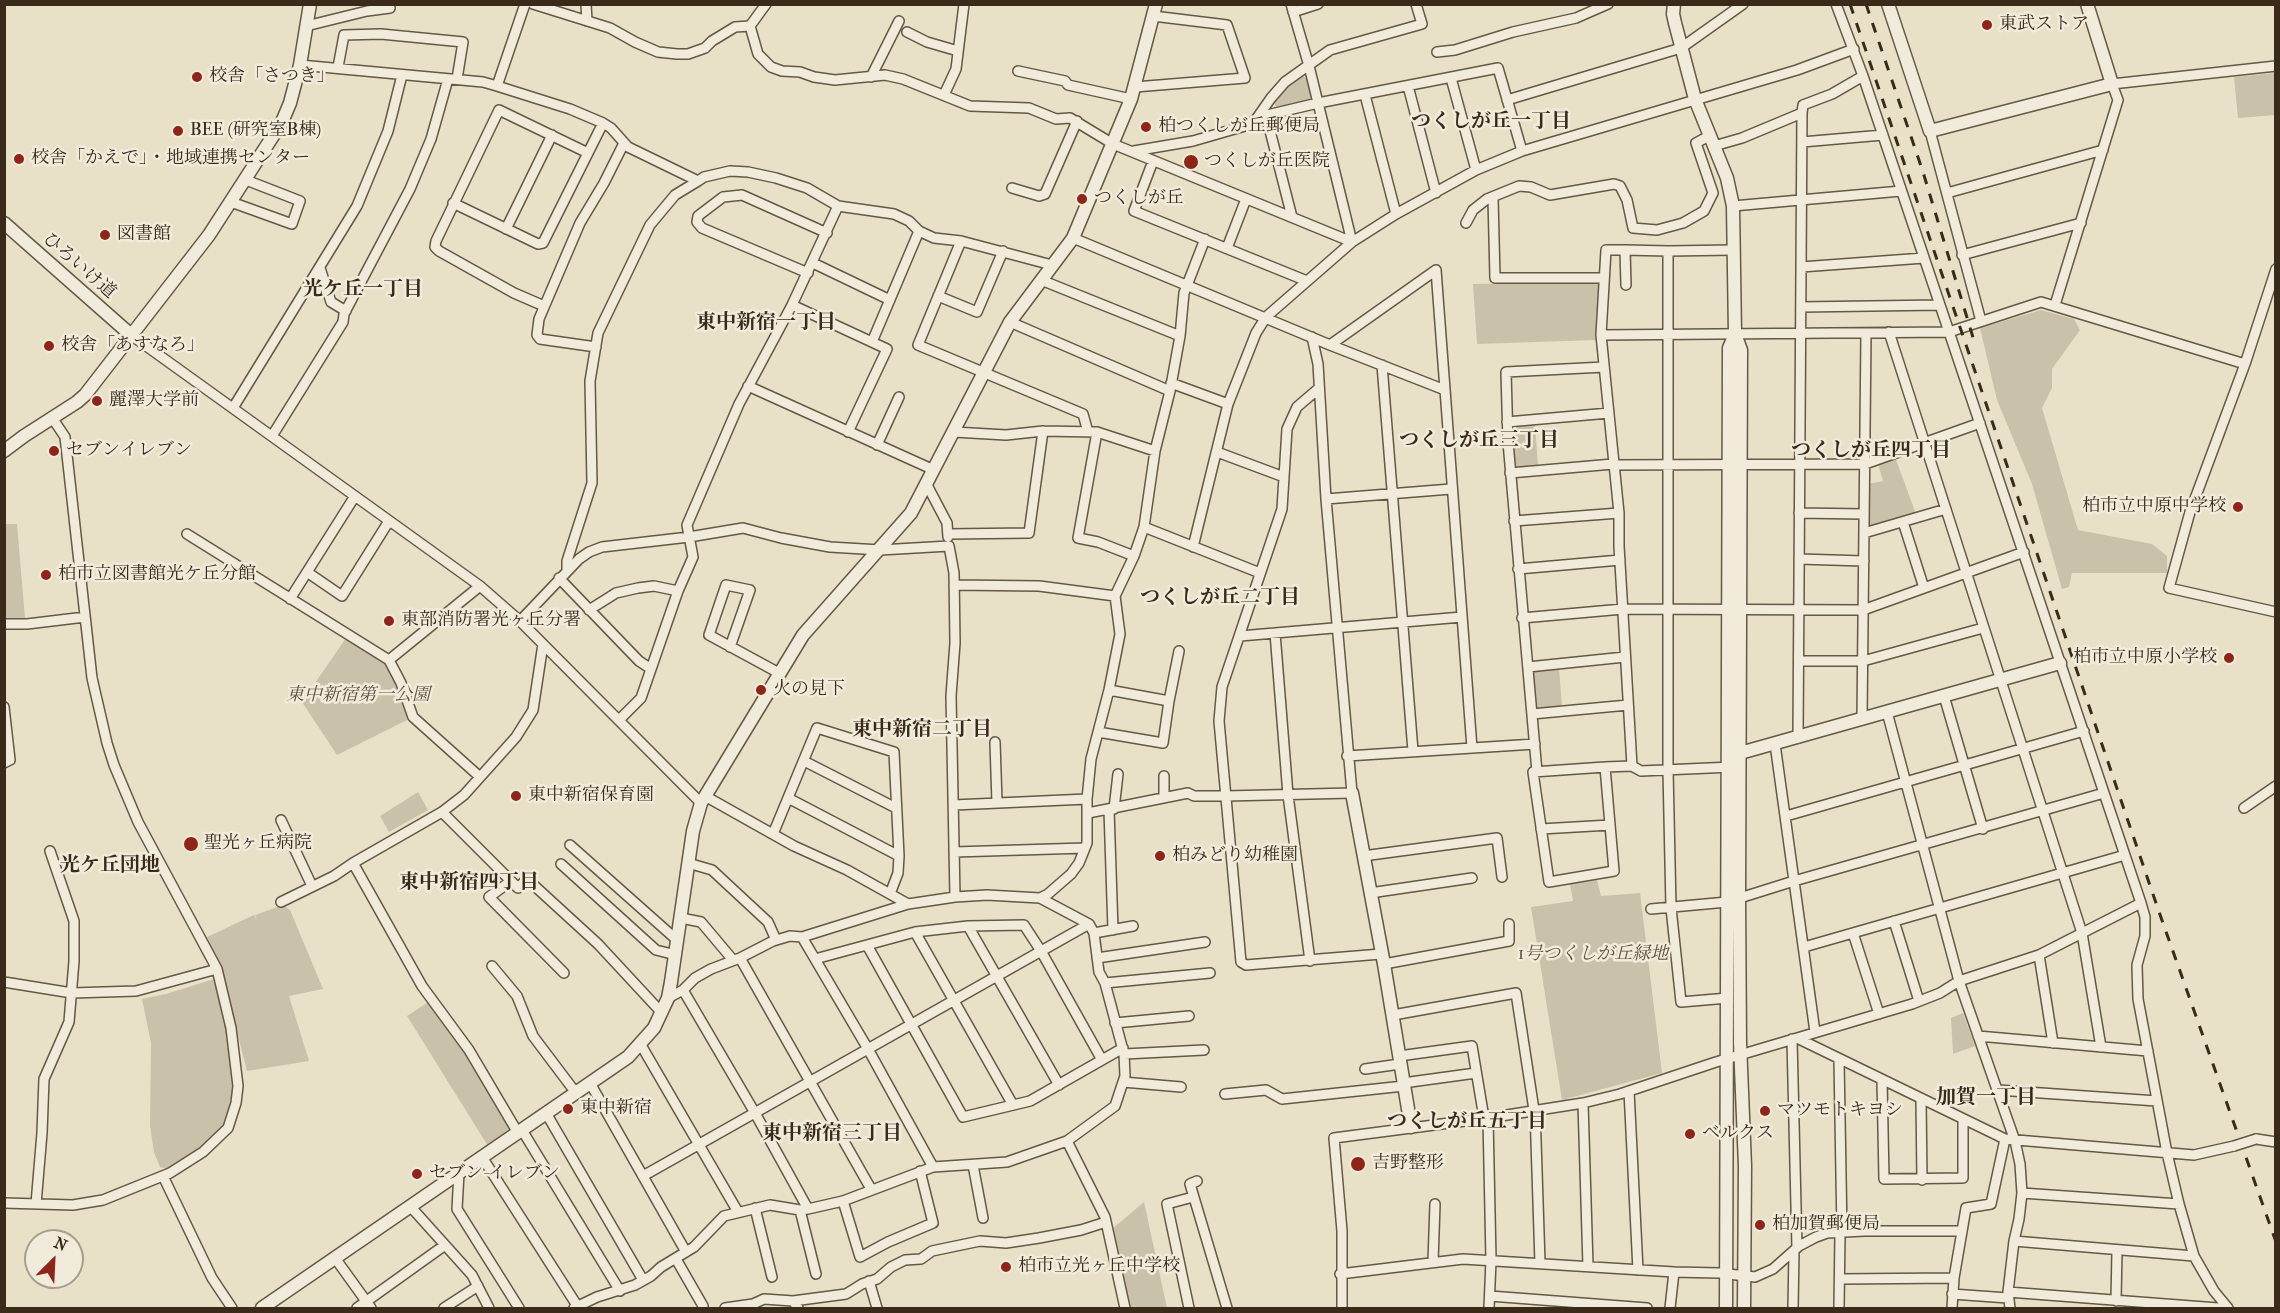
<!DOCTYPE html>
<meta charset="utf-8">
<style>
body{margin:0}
#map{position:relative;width:2280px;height:1313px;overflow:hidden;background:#e8e0c7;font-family:"IM FELL French Canon",serif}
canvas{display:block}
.frame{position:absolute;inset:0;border:6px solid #392a1a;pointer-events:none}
.north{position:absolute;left:24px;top:1229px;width:60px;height:60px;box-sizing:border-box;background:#f0ebdb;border:2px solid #a79e8e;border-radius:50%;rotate:24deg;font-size:16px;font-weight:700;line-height:24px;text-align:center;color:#392a1a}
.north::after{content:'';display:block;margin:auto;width:21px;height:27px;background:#8f2418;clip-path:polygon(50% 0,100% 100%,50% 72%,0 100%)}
</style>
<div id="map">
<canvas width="2280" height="1313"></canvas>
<div class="frame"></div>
<div class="north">N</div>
</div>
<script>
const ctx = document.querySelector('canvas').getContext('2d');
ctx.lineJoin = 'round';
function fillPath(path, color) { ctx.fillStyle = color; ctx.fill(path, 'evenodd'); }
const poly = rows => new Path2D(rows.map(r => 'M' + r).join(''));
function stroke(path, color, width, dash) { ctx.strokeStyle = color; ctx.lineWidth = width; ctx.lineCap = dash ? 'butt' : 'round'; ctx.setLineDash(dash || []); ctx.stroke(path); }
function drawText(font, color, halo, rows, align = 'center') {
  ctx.font = font + ' "IM FELL French Canon","Noto Serif JP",serif'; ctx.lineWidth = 5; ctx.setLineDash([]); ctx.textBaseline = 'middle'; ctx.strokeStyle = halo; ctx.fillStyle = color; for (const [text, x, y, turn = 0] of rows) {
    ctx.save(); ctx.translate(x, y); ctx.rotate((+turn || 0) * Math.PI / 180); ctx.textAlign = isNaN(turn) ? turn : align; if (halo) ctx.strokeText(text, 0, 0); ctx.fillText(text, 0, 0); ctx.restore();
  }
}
const green = poly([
 [2275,73,2275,115,2238,118,2234,77],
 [1302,76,1307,78,1311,96,1309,101,1276,107,1274,102,1289,86],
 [1597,282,1600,287,1596,340,1477,344,1473,284],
 [2041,310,2074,319,2080,330,2052,369,2052,388,2042,408,2078,530,2152,544,2167,556,2167,573,2072,573,2069,587,2062,589,2032,484,1997,400,1980,328],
 [1535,424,1538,466,1518,467,1514,464,1514,429,1517,426],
 [1895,457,1916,514,1871,528,1868,526,1868,484,1883,481,1878,464],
 [5,524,17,524,25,618,5,618],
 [348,635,389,660,413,717,337,755,302,702],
 [1559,668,1562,707,1540,709,1536,706,1533,673,1536,670],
 [418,792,428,810,389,832,380,816],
 [1597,880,1601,896,1640,893,1662,1073,1562,1100,1531,907,1573,901,1570,884],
 [283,905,290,910,323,989,289,996,309,1061,247,1071,223,977,207,937,254,915,257,921,255,915],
 [214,979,224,1016,233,1070,233,1087,227,1116,223,1126,214,1136,200,1148,167,1169,160,1167,154,1152,150,1126,151,1043,142,999,166,994],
 [430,1001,466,1052,510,1126,509,1129,488,1146,407,1016],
 [1963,1013,1975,1046,1953,1054,1951,1018],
 [1144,1202,1167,1308,1129,1308,1112,1229]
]);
const minor = poly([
 [533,4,610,28,635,42,658,52,677,54,688,54,705,48,712,41,735,27,750,26],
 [586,4,587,21],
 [766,4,750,26,758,54,771,67,782,71,800,72,814,77,835,80,885,75,903,79,970,106,1029,108,1056,119,1070,118,1113,144,1352,242],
 [1291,4,1309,66,1352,242],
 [1293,12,1318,4],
 [306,26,367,11,390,8],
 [907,32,927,42,958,51],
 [1437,52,1455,50,1513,32,1576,18,1608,4],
 [300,65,483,82,497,86,570,109,603,123,611,128,628,147,698,181],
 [338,67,344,35,381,34,463,42,457,79],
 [1018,71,1065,81,1068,85,1131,99],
 [1863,76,2141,903,2145,917,2145,936,2137,965,2138,999,2167,1153,2179,1204,2194,1256,2214,1291,2228,1308],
 [871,77,899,21],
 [1451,78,1476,170],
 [497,86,525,4],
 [1408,86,1436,193],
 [1135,87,1245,78,1227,25,1153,16],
 [944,95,956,69,964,4],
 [1365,95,1396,214],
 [1507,100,1681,48,1743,4],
 [1266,115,1292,217],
 [1257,118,1271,98,1285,82,1330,50,1422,24,1416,4],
 [1930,131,1981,321],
 [1802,142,1883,135],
 [1714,146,1742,138,1802,113,1803,105,1832,94,1863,76,1836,4],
 [1134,151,1193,141,1245,126,1263,116,1318,103,1498,68,1522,151],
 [1153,161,1134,211,1307,281],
 [1012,188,1039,196,1045,194,1077,121],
 [1947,193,2103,150],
 [1493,198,1495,278,1604,278],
 [231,202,292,224,300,201,246,180],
 [453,203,538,244,543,243,603,123],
 [1733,206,1901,191],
 [1466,223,1473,210,1487,199,1519,186,1531,187,1550,195,1614,184,1620,186,1627,200,1633,228,1657,230,1683,223,1704,211,1713,193,1696,143,1709,136],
 [506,229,552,135],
 [1073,238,1330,345,1445,390],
 [1205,239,1184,293,1180,336,1170,391,1155,451,1144,527,1260,573],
 [961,241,918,345,1083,414,1088,432],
 [1227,248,1246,199],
 [1625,250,1606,250,1601,335,1619,513,1619,546,1632,766],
 [1962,255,2081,223],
 [813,263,890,300],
 [1801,267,1924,258],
 [320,268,331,302,346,311],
 [2276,269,2245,364,2190,512,2169,588,2276,612],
 [808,273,702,228,697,222,698,216,723,197,742,195,827,233],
 [1041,280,1180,336],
 [1626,285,1625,250,1668,251],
 [938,296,977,312,1003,251],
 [792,305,887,349,848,432],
 [2055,305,2118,100,2112,84,2276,66],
 [544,306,514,293,439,251,435,247,436,241,499,110,588,153],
 [1801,307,1940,305],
 [1010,322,1170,391],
 [1889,332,2082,933,2101,1047],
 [131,335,480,586,520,621,701,803],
 [1601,335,1949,332,2041,302,2245,364],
 [872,342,919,231],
 [1330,345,1436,270,1472,748],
 [596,347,540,339,537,335,539,319,580,223,604,183,624,143],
 [1382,365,1413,751],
 [1171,383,1228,404],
 [748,386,934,470],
 [1318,389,1297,407,1287,429,1282,509,1222,687,1219,721,1241,962,1246,965,1381,954],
 [233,408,357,206,388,131,402,75],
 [1507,422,1609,413],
 [954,432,1006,435,1043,431,1097,432,1155,451],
 [1097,432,1078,538,1098,542,1134,556],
 [272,436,343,322,344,314,410,189,431,139,448,79],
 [877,445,899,397],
 [1217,452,1284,477],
 [1613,465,1865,464,1980,423],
 [1510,473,1613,464],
 [927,485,947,523,948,537],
 [1326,499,1451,489],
 [1799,513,1864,514],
 [1514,521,1619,513],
 [1903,522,1924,588],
 [1864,533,1946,509],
 [187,534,389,660,401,683,413,717,480,777],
 [948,534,1029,533,1043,431],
 [1193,547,1228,404,1256,333,1266,317,1352,242,1396,214,1476,170,1522,151,1797,70,1854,49],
 [1799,559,1864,561],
 [1518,569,1620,560],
 [567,570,567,561,592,483,590,381,598,333,650,225,675,195,698,181,704,177,730,171,748,172,776,178,807,188,838,206,894,214,909,221,919,231,934,238,961,241,1052,265],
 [307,572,342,596,389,521],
 [559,578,639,661,651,669],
 [954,585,1039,586,1115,596],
 [290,599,355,496],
 [589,610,616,593,638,588,654,586,678,591],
 [1522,618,1623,609,1863,610,2024,552],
 [520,621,579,559,589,552,602,547,689,537,743,528,781,538,830,547,880,550,949,546,954,573,955,643,951,696,955,897],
 [4,624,27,624,85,617],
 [1275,633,1288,795,1310,961],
 [1240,636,1462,617],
 [730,647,750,590,726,585,709,635,779,673],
 [389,660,480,586],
 [1799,661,1863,661,1983,628],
 [1528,667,1625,657],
 [1109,690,1169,701],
 [1944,696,1983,829],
 [4,707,10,760,4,763],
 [1887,712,1959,981,2015,1141,2020,1164,2022,1193,2019,1219,2014,1241,2008,1292,2010,1308],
 [1532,714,1628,705],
 [1862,719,1866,333],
 [619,720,641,698,678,591,693,557,687,525,739,404,792,305,838,206],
 [1098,732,1163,743,1169,701,1179,651],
 [1798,738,1802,113],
 [995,742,997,803],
 [1775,744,1815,1032],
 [1347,756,1535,744],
 [804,761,896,808],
 [1605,767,1614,871,1549,882,1533,772,1605,767,1632,766,1641,771,1732,767],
 [1537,772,1508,442,1506,372,1604,367],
 [1164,776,1164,798],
 [705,796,794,846,847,870,908,904],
 [788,798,899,856],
 [954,805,1087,799],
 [2244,808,2276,786],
 [1114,809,1118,774],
 [1109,810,1113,930],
 [442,812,518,888,527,879,598,944,662,1013],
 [1088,813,1188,793,1194,796,1226,796,1352,793,1326,499,1318,364,1312,337],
 [1786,816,2084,731],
 [281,820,312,886],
 [1541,829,1610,825],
 [773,834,817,728,894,752,899,856,898,873,890,894],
 [570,845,678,941],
 [954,852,1085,848],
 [1363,856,1497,838,1502,877],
 [688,863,712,870,768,922,776,940],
 [561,864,656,950,676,955],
 [511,881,489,897,564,973],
 [1370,893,1472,878],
 [1040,898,1048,894,1071,874,1079,863,1087,843,1087,799,1091,759,1109,690,1120,634,1115,596,1134,556,1144,527],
 [281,902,334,876,353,863],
 [1651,909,1727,902,1794,881,2104,793],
 [681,918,701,922,733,960],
 [1894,921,1919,1001],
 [968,926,1059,1085],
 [915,932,1013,1105],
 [1094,933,1133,926],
 [1853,933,1879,1014],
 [802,937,868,1049,933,1167],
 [867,945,963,1117,1030,1101,1123,1048],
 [1804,947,2125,855],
 [2039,955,2053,1043],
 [740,958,871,1189],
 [1097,958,1205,942],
 [815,959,915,932,968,926,1024,925,1041,951,1102,1060],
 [1384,964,1509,941,1509,924],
 [492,966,517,996,533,1036,576,1093],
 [4,982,72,993,136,991,217,969],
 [1105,983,1210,973],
 [683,990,755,1113,808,1209],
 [1728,998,1681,1002,1671,908,1668,770,1668,251,1733,250],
 [1393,1015,1516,993,1534,1110],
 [1115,1023,1189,1016],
 [1978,1036,2148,1051],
 [1797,1038,2005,1139,2194,1155,2234,1146],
 [1792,1039,1797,1248],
 [641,1045,738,1212],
 [1124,1054,1204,1050],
 [1399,1056,1472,1046,1484,1118],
 [1839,1060,1842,1233],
 [1365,1069,1400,1064],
 [1882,1080,1884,1179,1963,1178,1963,1119],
 [1123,1082,1181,1087],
 [590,1083,686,1252],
 [1403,1083,1476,1073],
 [1998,1090,2157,1101],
 [1629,1091,1638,1270],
 [1225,1094,1266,1090,1282,1099,1404,1086],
 [1921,1099,1922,1180],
 [1583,1103,1588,1266],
 [1535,1110,1540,1263],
 [546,1113,643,1280],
 [1488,1118,1491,1260,1489,1308],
 [522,1130,620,1291],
 [518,1133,469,1050,422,986,353,863,442,812,464,795,516,737,533,710,543,644],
 [2256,1139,2276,1142],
 [1067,1141,1105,1217,1125,1308],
 [482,1157,578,1307],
 [973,1165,983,1218],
 [459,1173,457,1209,519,1308],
 [163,1176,212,1278,232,1308],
 [643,1176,1089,924],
 [1197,1181,1190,1184,1227,1308],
 [2022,1193,2179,1204],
 [843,1201,860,1257,888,1242,933,1223,920,1171],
 [4,1203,73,1205,103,1200,170,1173,203,1152,228,1128,236,1103,238,1086,231,1028,217,969,138,822,114,765,107,743,92,678,65,437,53,419],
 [36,1204,42,1133,44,1079,69,1022,74,961,74,921,50,851],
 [410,1206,472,1275,489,1308],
 [755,1208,772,1277],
 [800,1210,816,1274],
 [2014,1241,2194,1256],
 [335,1258,371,1308],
 [676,1259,703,1306],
 [1433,1262,1435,1204],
 [1340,1274,1463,1259,1674,1272,1719,1273,1755,1277,1773,1269,1799,1246,1816,1237,1827,1233,1864,1231,1961,1231],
 [1840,1279,1954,1278],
 [869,1281,877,1308],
 [2008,1292,2218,1308],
 [1952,1294,2008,1298],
 [1490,1296,1647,1308],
 [2116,1301,2117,1250],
 [357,1308,445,1245],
 [444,1308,478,1286],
 [574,1308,597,1297,635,1285,651,1276,661,1267,694,1247,724,1216,770,1205,800,1210,808,1209,843,1201,933,1167,1007,1162,1067,1141,1115,1106,1125,1076,1124,1054,1105,983,1099,972,1094,933,1089,924,1040,898,987,895,955,897,908,904,802,937,790,936,773,941,740,958,711,969,695,978,683,990,668,998],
 [725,1308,753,1304,764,1299,793,1301],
 [798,1308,793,1301,846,1294,862,1284,877,1279,891,1267,905,1260,921,1259,932,1251,980,1241,1006,1243,1039,1238,1081,1230,1106,1222],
 [1189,1308,1167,1204,1193,1197],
 [1342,1308,1342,1231,1334,1138,1488,1118,1583,1103,1620,1094,1716,1062,1912,1004,1940,993,1959,981,2039,955,2141,903],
 [1670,1308,1674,1272],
 [1793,1308,1794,1251],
 [1839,1308,1840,1233],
 [1952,1308,1954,1278,1966,1208,1991,1204,2005,1139]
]);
const tertiary = poly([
 [1674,4,1673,14,1675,23,1695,99,1727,178,1733,206,1735,334,1729,348,1726,1308],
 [1888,4,1930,131,2112,84,2087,4],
 [4,223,131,335],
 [1735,334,1741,350,1739,897,1740,1043,1745,1166,1744,1308],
 [4,451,24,436,77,402,85,395,209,235,282,122,290,103,300,65,310,4],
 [1733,755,2060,663],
 [1352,793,1384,964,1411,1127],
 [262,1308,628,1057,654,1028,668,998,671,982,693,831,701,803,803,635,911,513,1010,322,1073,238,1131,99,1156,4]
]);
const rail = poly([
 [1850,4,2158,909,2276,1242],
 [1866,4,1923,172,1975,344]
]);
const minorBridge = poly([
 [2234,1146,2256,1139]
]);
const markers = [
 [1987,25,6,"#8f2418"],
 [197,77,6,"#8f2418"],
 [1146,127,6,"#8f2418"],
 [178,131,6,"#8f2418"],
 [19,159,6,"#8f2418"],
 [1191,162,8,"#8f2418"],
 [1082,199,6,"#8f2418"],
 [105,235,6,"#8f2418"],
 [49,346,6,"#8f2418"],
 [97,401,6,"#8f2418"],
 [54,451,6,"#8f2418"],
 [2238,507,6,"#8f2418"],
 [46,575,6,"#8f2418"],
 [389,621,6,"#8f2418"],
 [2229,658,6,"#8f2418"],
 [761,690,6,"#8f2418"],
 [516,796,6,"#8f2418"],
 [191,844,8,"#8f2418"],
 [1160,856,6,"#8f2418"],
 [568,1109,6,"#8f2418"],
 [1765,1111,6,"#8f2418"],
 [1690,1134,6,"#8f2418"],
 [1358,1164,8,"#8f2418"],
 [417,1174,6,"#8f2418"],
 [1760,1225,6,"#8f2418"],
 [1006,1267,6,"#8f2418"]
];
const poiNames = [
 ["東武ストア",1999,25],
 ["校舎「さつき」",209,77],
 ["柏つくしが丘郵便局",1158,127],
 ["BEE (研究室B棟)",190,131],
 ["校舎「かえで」・地域連携センター",31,159],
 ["つくしが丘医院",1204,162],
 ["つくしが丘",1094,199],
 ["図書館",117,235],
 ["校舎「あすなろ」",61,346],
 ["麗澤大学前",109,401],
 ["セブンイレブン",66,451],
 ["柏市立中原中学校",2226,507,"right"],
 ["柏市立図書館光ケ丘分館",58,575],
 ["東部消防署光ヶ丘分署",401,621],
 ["柏市立中原小学校",2217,658,"right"],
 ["火の見下",773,690],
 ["東中新宿保育園",528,796],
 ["聖光ヶ丘病院",204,844],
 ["柏みどり幼稚園",1172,856],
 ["東中新宿",580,1109],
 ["マツモトキヨシ",1777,1111],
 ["ベルクス",1702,1134],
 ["吉野整形",1372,1164],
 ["セブン-イレブン",429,1174],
 ["柏加賀郵便局",1772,1225],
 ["柏市立光ヶ丘中学校",1018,1267]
];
const streetNames = [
 ["ひろいけ道",79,266,41]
];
const parkNames = [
 ["東中新宿第一公園",358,696],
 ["1号つくしが丘緑地",1593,955]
];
const neighbourhoodNames = [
 ["つくしが丘一丁目",1491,122],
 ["光ケ丘一丁目",363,290],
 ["東中新宿一丁目",766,323],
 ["つくしが丘三丁目",1479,441],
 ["つくしが丘四丁目",1871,451],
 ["つくしが丘二丁目",1220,598],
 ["東中新宿二丁目",922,730],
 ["光ケ丘団地",110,866],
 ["東中新宿四丁目",469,883],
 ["加賀一丁目",1986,1098],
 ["つくしが丘五丁目",1467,1122],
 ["東中新宿三丁目",832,1134]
];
fillPath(green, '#cac1aa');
stroke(minor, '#655845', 12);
stroke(tertiary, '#655845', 15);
stroke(minor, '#f0ebdb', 9);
stroke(tertiary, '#f0ebdb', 12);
stroke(rail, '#392a1a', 3, [10, 10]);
stroke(minorBridge, '#655845', 12, []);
stroke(minorBridge, '#f0ebdb', 9);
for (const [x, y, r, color] of markers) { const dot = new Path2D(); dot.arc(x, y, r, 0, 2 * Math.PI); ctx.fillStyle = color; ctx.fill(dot); stroke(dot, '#f0ebdb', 2); }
drawText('18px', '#392a1a', '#f0ebdb', poiNames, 'left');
drawText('18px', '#392a1a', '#f0ebdb', streetNames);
drawText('italic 18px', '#5d503e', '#f0ebdb', parkNames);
drawText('bold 20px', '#392a1a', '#f0ebdb', neighbourhoodNames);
</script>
